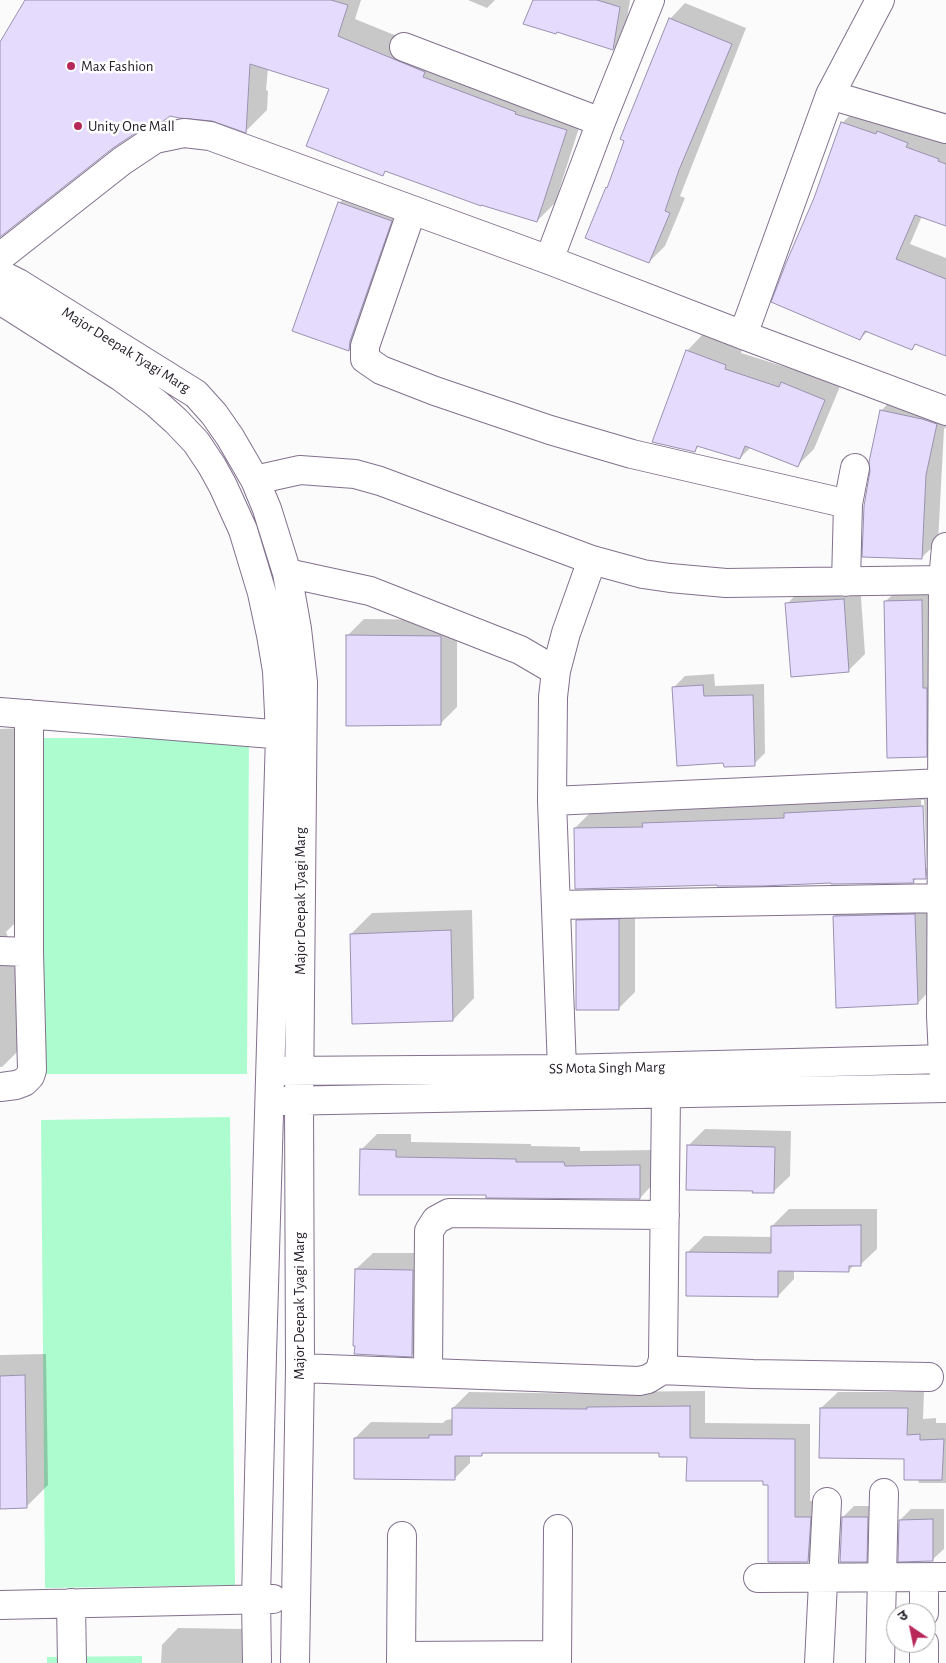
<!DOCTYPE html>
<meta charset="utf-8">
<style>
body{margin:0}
#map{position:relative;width:946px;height:1663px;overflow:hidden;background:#fbfbfb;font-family:"Alegreya Sans","Noto Sans Devanagari",sans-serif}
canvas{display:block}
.north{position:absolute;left:886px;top:1603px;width:50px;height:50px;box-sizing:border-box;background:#fff;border:1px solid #a8a6aa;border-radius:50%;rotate:326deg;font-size:14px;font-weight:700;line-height:20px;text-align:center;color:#26202b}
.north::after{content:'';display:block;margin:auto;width:18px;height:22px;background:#b72859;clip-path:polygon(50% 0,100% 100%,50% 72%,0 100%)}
</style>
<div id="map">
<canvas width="946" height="1663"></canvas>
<div class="north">उ</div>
</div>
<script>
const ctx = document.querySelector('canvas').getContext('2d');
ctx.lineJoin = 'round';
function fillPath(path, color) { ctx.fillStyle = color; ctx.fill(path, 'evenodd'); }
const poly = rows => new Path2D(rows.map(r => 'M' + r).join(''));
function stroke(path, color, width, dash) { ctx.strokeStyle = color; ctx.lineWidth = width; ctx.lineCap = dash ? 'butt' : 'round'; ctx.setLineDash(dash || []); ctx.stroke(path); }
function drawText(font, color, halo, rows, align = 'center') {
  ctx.font = font + ' "Alegreya Sans",sans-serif'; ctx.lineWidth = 5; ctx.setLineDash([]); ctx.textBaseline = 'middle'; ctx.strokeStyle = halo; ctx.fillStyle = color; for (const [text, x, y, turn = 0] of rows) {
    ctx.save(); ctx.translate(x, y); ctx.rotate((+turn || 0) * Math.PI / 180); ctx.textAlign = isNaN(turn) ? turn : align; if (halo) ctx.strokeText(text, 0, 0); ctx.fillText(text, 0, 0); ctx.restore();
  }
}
const green = poly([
 [36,738,249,738,247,1074,34,1074],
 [230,1117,235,1585,45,1588,41,1120],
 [142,1656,142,1663,47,1663,47,1657]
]);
const shadow = poly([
 [27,0,274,0,266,90,268,91,267,110,246,131,212,119,170,114,146,125,112,148,0,236,0,45],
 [292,0,361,0,355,19,584,112,555,203,537,221,387,170,382,175,331,88],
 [468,0,495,0,487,8],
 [534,0,630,0,624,38,613,49],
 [685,3,746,28,680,196,685,198,665,246,649,262,607,188,609,186,670,19],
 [858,108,946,141,946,225,922,216,910,244,946,258,946,354,917,343,912,348,868,331,860,339,815,198,842,123],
 [356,187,407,205,365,333,349,350,339,203],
 [703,334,742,348,741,353,795,370,798,367,841,384,814,449,797,466,751,447,740,458,700,445,694,451,687,351],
 [897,394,946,405,946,427,944,429,938,542,921,558,881,411],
 [860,583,865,654,848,671,787,604,803,587],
 [936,586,941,741,926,756,886,601,900,587],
 [364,619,457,620,457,707,440,724,347,636],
 [714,674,715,686,764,684,765,753,754,764,674,687,685,676],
 [23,728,25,913,6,932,8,937,13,943,30,946,24,1045,2,1067,0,1067,0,729],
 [938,791,941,861,925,877,917,878,913,882,575,828,591,812,656,811,660,808],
 [921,800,924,800,927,868,924,868],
 [931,898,934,986,918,1003,834,916,850,900],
 [635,903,635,992,618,1009,577,921,593,904],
 [472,910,474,998,453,1020,351,934,372,913],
 [705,1129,791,1131,790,1176,773,1192,754,1190,688,1146],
 [377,1134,411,1134,411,1142,531,1144,531,1146,580,1147,580,1151,655,1150,655,1182,640,1198,487,1194,361,1150],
 [789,1209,877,1209,877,1249,860,1265,854,1265,849,1270,794,1270,794,1279,778,1296,687,1253,704,1236,772,1237,772,1226],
 [373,1253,429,1253,429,1339,412,1355,356,1345,356,1269],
 [46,1354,48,1485,26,1507,0,1507,0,1355],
 [705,1391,705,1423,810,1424,810,1501,826,1501,824,1545,808,1561,769,1484,764,1480,688,1455,660,1452,485,1452,481,1455,470,1455,470,1463,454,1479,355,1438,371,1422,443,1423,446,1420,453,1419,453,1408,469,1392,603,1394,604,1392],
 [838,1392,924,1392,923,1419,936,1418,936,1423,946,1423,946,1483,919,1483,918,1479,905,1458,821,1408],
 [854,1506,878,1506,877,1549,866,1561,843,1517],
 [911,1509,944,1509,944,1549,932,1560,900,1520],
 [178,1628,244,1629,243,1663,161,1663,162,1645]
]);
const building = poly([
 [25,0,331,0,348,5,338,36,425,72,423,77,516,112,515,114,567,130,537,222,481,205,481,206,385,171,383,176,306,146,329,89,250,64,246,133,212,121,179,118,170,116,162,122,146,126,113,148,0,237,0,42,25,0],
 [533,0,597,0,620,7,613,50,557,32,556,34,523,24,533,0],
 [669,18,732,44,679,170,665,211,670,213,649,263,585,238,606,187,607,188,624,141,620,139,669,18],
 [841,122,876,134,877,131,908,143,906,147,939,159,938,161,946,164,946,226,915,215,896,259,946,279,946,356,915,344,912,350,865,331,860,340,771,302,786,263,814,198,841,122],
 [338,202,392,221,350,341,349,351,292,331,338,202],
 [686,350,726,365,725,369,779,387,781,382,825,400,798,467,745,446,740,459,697,446,695,452,652,442,686,350],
 [880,410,922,419,937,424,926,475,922,559,862,557,864,506,870,471,869,462,880,410],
 [844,599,849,672,791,677,785,603,844,599],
 [922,600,923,688,927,688,927,757,887,758,884,601,922,600],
 [346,635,441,636,441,725,346,726,346,635],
 [703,685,704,696,753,695,755,766,724,767,723,763,677,766,672,687,703,685],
 [923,806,926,879,913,879,914,883,831,884,831,883,762,886,717,886,717,885,575,889,574,828,643,827,642,823,784,818,784,813,923,806],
 [915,914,918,1004,836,1008,833,916,915,914],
 [619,919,619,1010,576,1010,576,920,619,919],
 [451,930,453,1021,352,1024,350,934,451,930],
 [687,1145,775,1147,774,1193,752,1193,753,1191,686,1190,687,1145],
 [360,1149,396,1150,396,1157,516,1159,516,1162,564,1162,565,1166,640,1165,640,1199,486,1198,486,1195,359,1195,360,1149],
 [861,1225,861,1266,849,1266,849,1272,778,1271,778,1297,686,1296,686,1252,771,1253,771,1226,861,1225],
 [355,1269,413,1270,412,1357,354,1354,355,1346,353,1346,355,1269],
 [25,1375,27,1508,0,1509,0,1376,25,1375],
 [690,1406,690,1438,795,1439,795,1517,811,1517,808,1562,768,1562,768,1485,763,1485,763,1481,686,1481,687,1457,659,1457,659,1453,482,1453,482,1456,455,1456,455,1480,354,1479,354,1438,429,1438,429,1435,452,1435,452,1408,587,1409,587,1407,690,1406],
 [820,1408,908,1408,907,1435,920,1434,920,1440,944,1439,942,1480,904,1480,904,1459,819,1458,820,1408],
 [842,1517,868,1517,867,1562,840,1562,842,1517],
 [933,1519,933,1561,898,1562,899,1520,933,1519]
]);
const minor = poly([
 [404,47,601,122],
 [830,95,946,129],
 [412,210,365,346,365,359,381,370,435,391,550,430,632,454,848,504],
 [0,257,122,161,155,139,184,133,210,136,549,260,743,335,946,411],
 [549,260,601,122,650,0],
 [0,274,18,283,196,394,214,414,230,437,255,480,267,509,287,573,297,629,303,682,299,1101,300,1368,295,1663],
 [0,300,121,377,156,403,176,421,196,442,212,466,223,486,243,530,262,593,271,635,277,671,280,735,262,1355,256,1599,257,1663],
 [743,335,830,95,880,0],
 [255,480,300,470,355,474,380,481,592,560,643,574,670,578,726,583,943,580],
 [287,573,370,591,520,650,556,671],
 [846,582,848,504,855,468],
 [0,712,297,736],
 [552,801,942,783],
 [556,905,942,898],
 [0,951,29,952],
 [562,1069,552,801,553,697,556,671,566,633,592,560],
 [280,1071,562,1069,946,1059],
 [944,1078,941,1016,943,580,946,547],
 [0,1087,16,1085,24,1082,30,1076,32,1070,29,952,29,714],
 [280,1101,946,1088],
 [300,1368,639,1381,648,1379,656,1374,660,1370,663,1359,666,1094],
 [660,1370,753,1374,929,1377],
 [428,1373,429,1231,436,1220,449,1213,665,1215],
 [758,1578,946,1577],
 [924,1578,924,1613],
 [71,1603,72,1663],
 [0,1605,273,1599],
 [924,1643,924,1663],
 [401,1656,557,1655],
 [401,1663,402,1536],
 [557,1663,558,1529],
 [819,1663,827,1502],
 [880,1663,884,1493]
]);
const markers = [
 [71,66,5,"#b72859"],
 [78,126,5,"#b72859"]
];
const poiNames = [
 ["Max Fashion",81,66],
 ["Unity One Mall",88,126]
];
const streetNames = [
 ["Major Deepak Tyagi Marg",126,350,32],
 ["Major Deepak Tyagi Marg",300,901,-90],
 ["SS Mota Singh Marg",607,1068,-1],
 ["Major Deepak Tyagi Marg",299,1306,-90]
];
fillPath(green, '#adfccf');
fillPath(shadow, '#0003');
fillPath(building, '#e5dbfd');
stroke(building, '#9a91b0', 1);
stroke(minor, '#81718d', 30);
stroke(minor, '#fff', 28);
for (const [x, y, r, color] of markers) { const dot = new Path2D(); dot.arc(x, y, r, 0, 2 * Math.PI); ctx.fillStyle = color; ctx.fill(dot); stroke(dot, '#fff', 2); }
drawText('15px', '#26202b', '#fff', poiNames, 'left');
drawText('15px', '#26202b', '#fff', streetNames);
</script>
